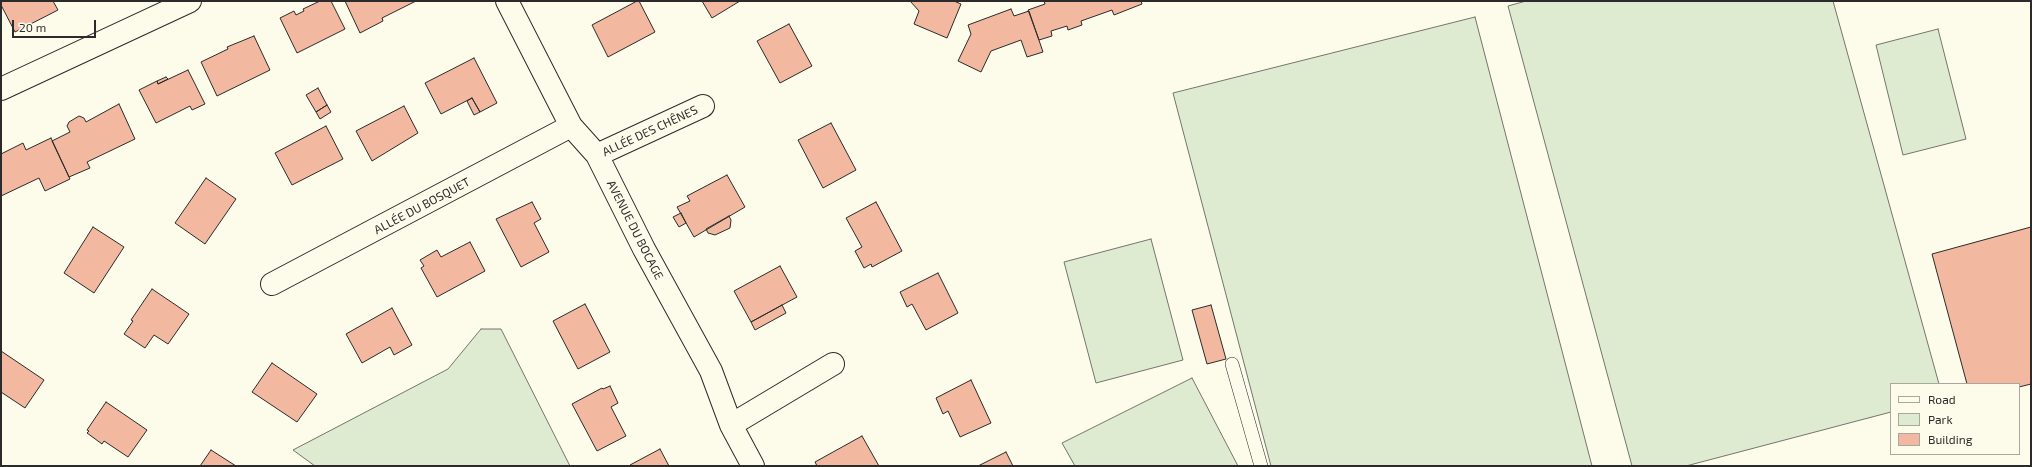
<!DOCTYPE html>
<meta charset="utf-8">
<style>
body{margin:0}
#map{position:relative;width:2032px;height:467px;overflow:hidden;background:#fdfbea;font-family:"Exo 2",sans-serif}
canvas{display:block}
.frame{position:absolute;inset:0;border:2px solid #2b2b2b;pointer-events:none}
.legend{position:absolute;left:1890px;top:383px;width:130px;height:72px;box-sizing:border-box;background:#fdfbea;border:1px solid #a9a89e;margin:0;padding:5px 7px;list-style:none;font-size:12px;color:#2b2b2b}
.legend li{display:flex;align-items:center;gap:8px;height:20px}
.legend b{width:20px;border:1px solid #a9a89e}
.scale{position:absolute;left:12px;top:20px;width:84px;height:18px;box-sizing:border-box;border:2px solid #2b2b2b;border-top:0;padding-left:5px;font-size:12px;line-height:14px;white-space:nowrap;color:#2b2b2b;-webkit-text-stroke:3px #fdfbea;paint-order:stroke}
</style>
<div id="map">
<canvas width="2032" height="467"></canvas>
<div class="frame"></div>
<ul class="legend">
<li><b style="height:5px;background:#fdfbea"></b>Road</li>
<li><b style="height:11px;background:#deebd1"></b>Park</li>
<li><b style="height:11px;background:#f2b8a0"></b>Building</li>
</ul>
<div class="scale">20 m</div>
</div>
<script>
const ctx = document.querySelector('canvas').getContext('2d');
ctx.lineJoin = 'round';
function fillPath(path, color) { ctx.fillStyle = color; ctx.fill(path, 'evenodd'); }
const poly = rows => new Path2D(rows.map(r => 'M' + r).join(''));
function stroke(path, color, width, dash) { ctx.strokeStyle = color; ctx.lineWidth = width; ctx.lineCap = dash ? 'butt' : 'round'; ctx.setLineDash(dash || []); ctx.stroke(path); }
function drawText(font, color, halo, rows, align = 'center') {
  ctx.font = font + ' "Exo 2",sans-serif'; ctx.lineWidth = 3; ctx.setLineDash([]); ctx.textBaseline = 'middle'; ctx.strokeStyle = halo; ctx.fillStyle = color; for (const [text, x, y, turn = 0] of rows) {
    ctx.save(); ctx.translate(x, y); ctx.rotate((+turn || 0) * Math.PI / 180); ctx.textAlign = isNaN(turn) ? turn : align; if (halo) ctx.strokeText(text, 0, 0); ctx.fillText(text, 0, 0); ctx.restore();
  }
}
const green = poly([
 [1526,1,1833,1,1939,384,1891,384,1891,412,1686,466,1632,466,1508,6,1526,1],
 [1475,17,1592,466,1271,466,1173,93,1475,17],
 [1938,29,1966,139,1903,155,1876,45,1938,29],
 [1151,239,1183,360,1096,383,1064,262,1151,239],
 [481,329,501,329,570,466,315,466,293,450,448,369,481,329],
 [1192,378,1238,466,1075,466,1062,443,1192,378]
]);
const building = poly([
 [1,1,53,1,58,10,15,32,1,5,1,1],
 [320,1,331,1,345,29,297,53,280,18,294,11,296,15,304,11,303,9,320,1],
 [345,1,416,1,382,18,383,21,360,33,345,1],
 [637,1,639,1,655,32,608,57,592,25,637,1],
 [702,1,740,1,712,18,702,1],
 [910,1,954,1,961,4,947,38,914,24,919,11,910,1],
 [1044,1,1141,1,1142,4,1114,15,1112,10,1081,21,1082,25,1068,30,1067,26,1051,31,1052,36,1039,40,1028,10,1045,4,1044,1],
 [1011,9,1014,16,1029,11,1043,52,1027,57,1021,40,991,51,981,72,958,61,971,34,968,25,1011,9],
 [789,24,812,66,780,83,757,41,789,24],
 [254,36,270,70,217,96,201,62,228,49,227,47,254,36],
 [474,58,497,103,480,112,472,98,441,114,425,83,474,58],
 [188,70,205,104,192,110,190,106,156,123,139,90,157,81,158,84,188,70],
 [166,77,168,79,158,84,157,81,166,77],
 [318,88,327,105,316,112,306,95,318,88],
 [472,98,480,112,474,115,467,101,472,98],
 [119,104,135,139,87,162,90,168,69,177,52,141,70,132,67,126,69,122,79,116,84,118,86,122,119,104],
 [327,105,331,112,320,119,316,112,327,105],
 [404,106,418,133,372,161,356,131,404,106],
 [831,123,856,170,823,188,798,140,831,123],
 [326,126,343,159,292,185,275,153,326,126],
 [51,138,70,179,45,191,39,178,1,196,1,154,23,143,26,150,51,138],
 [727,175,745,207,694,237,677,207,690,201,687,196,727,175],
 [206,178,236,199,205,244,175,223,206,178],
 [532,202,541,219,534,223,549,252,521,267,496,219,532,202],
 [876,202,902,251,872,267,871,264,864,268,855,251,862,247,846,218,876,202],
 [681,213,686,223,679,227,673,217,681,213],
 [729,216,731,220,730,228,715,235,708,233,706,229,729,216],
 [93,227,124,247,94,293,64,273,93,227],
 [2031,227,2031,384,2019,387,2019,384,1967,384,1932,254,2031,227],
 [470,242,485,271,437,297,421,268,424,266,420,260,437,250,441,257,470,242],
 [780,266,797,297,751,322,734,291,780,266],
 [938,273,958,313,926,330,912,304,907,307,900,292,938,273],
 [152,289,189,314,168,344,154,335,145,348,124,334,133,321,131,320,152,289],
 [585,304,610,352,578,369,553,321,585,304],
 [782,305,786,313,755,330,751,322,782,305],
 [1211,305,1226,359,1207,364,1192,310,1211,305],
 [392,308,412,345,394,355,390,347,362,363,346,334,392,308],
 [1,351,44,380,25,408,1,392,1,351],
 [272,363,317,394,297,422,252,392,272,363],
 [971,380,991,423,960,437,948,411,943,414,936,398,971,380],
 [610,386,618,403,611,407,626,436,597,451,572,404,602,388,603,389,610,386],
 [106,402,147,430,128,457,104,441,102,444,87,433,89,431,87,430,106,402],
 [862,436,879,466,817,466,815,462,862,436],
 [660,449,669,466,630,466,630,465,660,449],
 [211,450,236,466,200,466,211,450],
 [1006,452,1013,466,978,466,1006,452]
]);
const lane = poly([
 [1232,364,1261,466]
]);
const street = poly([
 [507,1,571,126,597,155,644,249,711,371,731,425,753,466],
 [1,89,190,1],
 [597,155,703,106],
 [272,284,571,126],
 [731,425,833,364]
]);
const streetNames = [
 ["ALLÉE DES CHÊNES",650,131,-25],
 ["ALLÉE DU BOSQUET",422,206,-28],
 ["AVENUE DU BOCAGE",635,230,63]
];
fillPath(green, '#deebd1');
stroke(green, '#74746e', 1);
fillPath(building, '#f2b8a0');
stroke(building, '#2b2b2b', 1);
stroke(lane, '#2b2b2b', 14);
stroke(street, '#2b2b2b', 24);
stroke(lane, '#fdfbea', 13);
stroke(street, '#fdfbea', 22);
drawText('12px', '#2b2b2b', '#fdfbea', streetNames);
</script>
